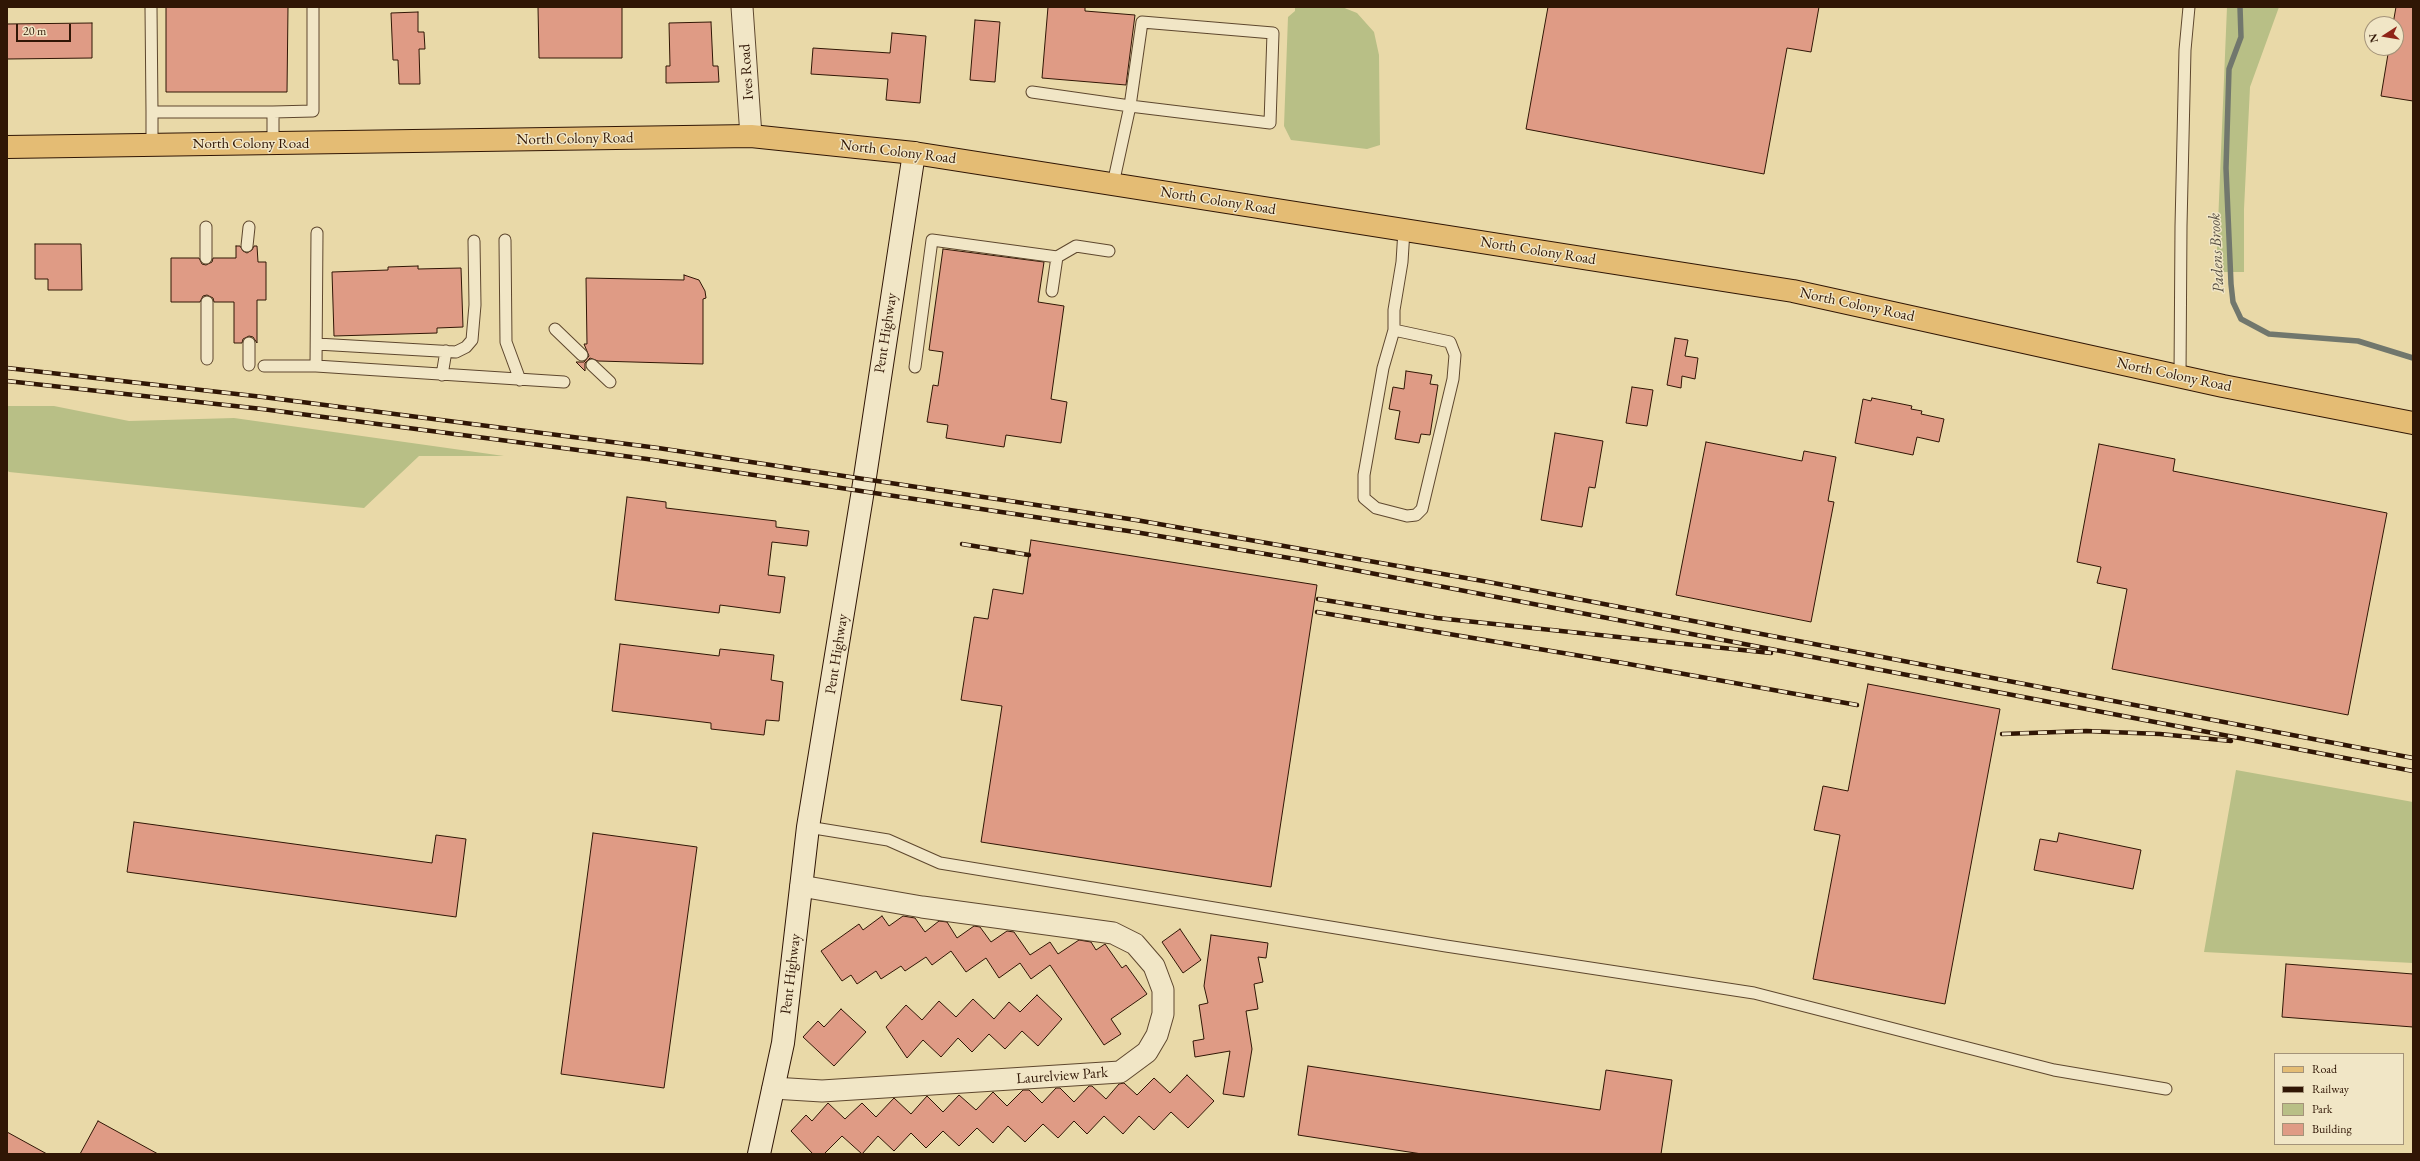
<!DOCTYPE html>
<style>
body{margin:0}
#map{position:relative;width:2420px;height:1161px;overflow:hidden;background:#e9d9a8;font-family:"EB Garamond",serif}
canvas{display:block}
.frame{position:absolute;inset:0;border:8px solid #301605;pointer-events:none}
.legend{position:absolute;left:2274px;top:1053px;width:130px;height:92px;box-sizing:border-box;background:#f1e6c6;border:1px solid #a49379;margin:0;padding:5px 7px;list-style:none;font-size:12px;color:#301605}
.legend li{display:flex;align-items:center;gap:8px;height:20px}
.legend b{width:20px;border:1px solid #a49379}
.north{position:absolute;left:2364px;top:16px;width:40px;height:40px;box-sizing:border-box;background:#f1e6c6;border:1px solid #a49379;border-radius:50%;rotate:258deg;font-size:11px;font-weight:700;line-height:16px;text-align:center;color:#301605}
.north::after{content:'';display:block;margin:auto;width:14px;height:18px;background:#8f2418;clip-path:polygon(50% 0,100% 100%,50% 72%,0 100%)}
.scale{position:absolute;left:16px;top:24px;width:55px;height:18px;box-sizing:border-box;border:2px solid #301605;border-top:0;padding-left:5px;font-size:12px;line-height:14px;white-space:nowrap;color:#301605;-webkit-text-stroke:3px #f1e6c6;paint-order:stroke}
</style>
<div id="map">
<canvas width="2420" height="1161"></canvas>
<div class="frame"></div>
<ul class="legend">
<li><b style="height:5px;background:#e4bc74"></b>Road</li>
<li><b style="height:5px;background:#301605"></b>Railway</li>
<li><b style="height:11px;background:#b8bf86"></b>Park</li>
<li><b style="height:11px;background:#df9b85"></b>Building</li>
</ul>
<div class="north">N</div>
<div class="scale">20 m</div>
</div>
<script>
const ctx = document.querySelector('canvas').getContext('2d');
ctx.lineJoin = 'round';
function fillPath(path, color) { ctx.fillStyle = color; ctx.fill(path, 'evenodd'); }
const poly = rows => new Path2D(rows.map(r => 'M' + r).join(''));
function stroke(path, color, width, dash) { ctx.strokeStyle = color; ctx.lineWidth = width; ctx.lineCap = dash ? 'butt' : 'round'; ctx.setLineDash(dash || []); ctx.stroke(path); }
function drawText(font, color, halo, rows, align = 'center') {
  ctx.font = font + ' "EB Garamond",serif'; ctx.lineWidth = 3; ctx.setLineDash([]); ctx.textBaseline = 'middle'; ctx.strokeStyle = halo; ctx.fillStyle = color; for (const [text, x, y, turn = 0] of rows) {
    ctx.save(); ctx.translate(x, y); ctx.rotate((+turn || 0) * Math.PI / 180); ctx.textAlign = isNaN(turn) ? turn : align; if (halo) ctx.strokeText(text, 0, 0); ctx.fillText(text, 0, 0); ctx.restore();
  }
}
const green = poly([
 [1295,7,1342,7,1357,13,1374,32,1379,55,1380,145,1367,149,1291,140,1284,126,1288,17,1295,11],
 [2227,7,2279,7,2250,87,2244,209,2244,272,2216,272],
 [7,406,54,406,129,421,234,418,504,456,419,456,364,508,9,472,7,470],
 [2236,770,2413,802,2413,963,2204,952]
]);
const stream = poly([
 [2240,7,2241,37,2229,69,2226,168,2231,284,2233,302,2241,319,2269,334,2358,341,2413,358]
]);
const building = poly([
 [166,7,288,7,287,92,166,92,166,7],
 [538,7,622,7,622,58,539,58,538,7],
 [1048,7,1085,7,1085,11,1135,15,1126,85,1042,78,1048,7],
 [1548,7,1819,7,1811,52,1787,48,1764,174,1526,129,1548,7],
 [2396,7,2413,7,2413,101,2381,96,2389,48,2396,48,2396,24,2393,24,2396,7],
 [418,12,418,32,424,32,425,49,419,49,420,84,399,84,398,60,393,60,391,13,418,12],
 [975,20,1000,22,995,82,970,80,975,20],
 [711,22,713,66,718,66,719,82,666,83,666,66,670,66,669,23,711,22],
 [92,23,92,58,7,59,7,24,92,23],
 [892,33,926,36,920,103,886,100,888,79,811,74,813,48,890,53,892,33],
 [35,244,81,244,82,290,48,290,48,279,35,279,35,244],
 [236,246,240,246,243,251,247,253,252,250,254,246,257,246,258,262,266,262,266,300,257,300,257,343,253,337,249,336,243,339,242,343,234,343,234,302,214,302,213,298,207,295,203,296,200,302,171,302,171,258,199,258,202,264,206,265,212,262,213,258,236,258,236,246],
 [943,249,1044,262,1038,302,1064,306,1051,399,1067,402,1061,443,1006,435,1004,447,946,438,948,425,927,422,933,385,938,386,943,352,929,350,943,249],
 [418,266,418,269,461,268,463,327,437,328,437,333,334,336,332,272,388,270,388,267,418,266],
 [684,275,699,280,705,291,706,298,703,299,703,364,598,361,590,358,585,363,585,371,576,362,584,362,589,356,584,344,587,344,586,278,684,280,684,275],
 [1675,338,1688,340,1685,356,1698,358,1695,379,1682,376,1681,388,1667,385,1675,338],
 [1406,371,1432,375,1430,384,1438,385,1430,435,1421,434,1419,443,1395,439,1400,411,1389,409,1393,387,1404,389,1406,371],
 [1632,387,1653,390,1647,426,1626,423,1632,387],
 [1872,398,1912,406,1911,409,1922,411,1921,414,1944,419,1939,442,1917,437,1913,455,1855,443,1863,399,1871,401,1872,398],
 [1555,433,1603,441,1595,488,1589,487,1582,527,1541,520,1555,433],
 [1706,442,1802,461,1804,451,1836,457,1828,501,1834,502,1811,622,1676,595,1706,442],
 [2099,444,2175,459,2173,471,2387,513,2348,715,2112,669,2127,589,2097,583,2101,567,2077,562,2099,444],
 [627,497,666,502,666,508,776,521,776,527,809,531,807,546,772,542,768,575,785,577,780,613,720,605,719,613,615,600,627,497],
 [1031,540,1317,585,1271,887,981,842,1002,706,961,700,974,617,988,619,993,589,1023,594,1031,540],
 [620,644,719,656,720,649,774,655,771,680,783,682,779,721,766,720,764,735,711,729,711,723,612,711,620,644],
 [1868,684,2000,709,1945,1004,1813,979,1840,835,1814,830,1823,786,1848,791,1868,684],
 [134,822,432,863,436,835,466,839,456,917,127,872,134,822],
 [593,833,697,847,664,1088,561,1074,593,833],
 [2059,833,2141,850,2133,889,2034,870,2040,839,2057,842,2059,833],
 [882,916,889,926,903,916,915,918,925,932,939,921,947,922,957,938,974,926,980,927,991,942,1007,931,1014,932,1030,955,1050,942,1058,954,1079,940,1091,942,1096,950,1105,944,1122,968,1126,965,1147,994,1111,1019,1121,1034,1104,1045,1050,965,1031,979,1020,963,999,978,986,958,966,972,951,951,932,965,926,957,905,971,901,966,881,979,876,971,857,984,851,975,842,981,821,951,859,924,863,930,882,916],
 [1180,929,1201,960,1183,973,1162,942,1180,929],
 [1211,935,1268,943,1266,958,1258,957,1263,982,1254,984,1258,1009,1246,1011,1252,1049,1244,1097,1223,1094,1230,1051,1195,1057,1193,1041,1204,1039,1199,1005,1208,1003,1204,986,1211,935],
 [2286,964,2413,974,2413,1027,2282,1017,2286,964],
 [1037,995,1062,1019,1038,1046,1022,1031,1005,1049,989,1034,972,1052,958,1038,941,1057,923,1040,907,1058,886,1027,906,1005,922,1020,939,1001,956,1017,973,999,994,1019,1009,1002,1020,1012,1037,995],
 [841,1009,866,1032,834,1066,803,1037,818,1021,824,1027,841,1009],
 [1308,1066,1600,1110,1606,1070,1672,1080,1661,1154,1422,1154,1298,1135,1308,1066],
 [1187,1075,1214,1101,1188,1128,1171,1112,1154,1130,1139,1116,1123,1134,1104,1116,1087,1134,1074,1121,1058,1138,1043,1124,1025,1142,1008,1126,993,1143,977,1128,959,1146,943,1131,926,1148,911,1133,894,1151,878,1136,862,1154,842,1136,824,1154,813,1154,791,1131,806,1115,812,1121,828,1103,845,1119,862,1103,876,1117,894,1098,911,1114,927,1096,943,1112,959,1095,976,1110,993,1092,1007,1106,1023,1090,1029,1090,1042,1103,1056,1088,1060,1088,1074,1102,1089,1086,1092,1086,1106,1099,1119,1084,1124,1083,1137,1095,1154,1078,1170,1093,1187,1075],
 [98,1121,158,1154,80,1154,98,1121],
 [7,1132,47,1154,7,1154,7,1132]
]);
const lane = poly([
 [151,7,152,112],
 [1032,92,1130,106,1270,123,1273,33,1142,22,1130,106,1113,184],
 [273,112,313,111,313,7],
 [152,145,152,112,273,112,273,143],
 [206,227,206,258],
 [505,240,506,342,520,380],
 [247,246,249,227],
 [1052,291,1057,257],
 [207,302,207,359],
 [555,329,582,355],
 [1394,330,1450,342,1455,355,1453,379,1422,509,1416,515,1407,516,1376,508,1364,498,1364,475,1383,368,1394,330,1394,310,1402,262,1404,230],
 [249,343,249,365],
 [317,344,456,352,466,347,472,340,475,305,474,241],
 [592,365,610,382],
 [264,366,316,366,564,382],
 [316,366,317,233],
 [915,367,932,240,1057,257,1076,246,1109,251],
 [442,375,446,351],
 [2180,376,2181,226,2185,50,2189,7],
 [808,827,888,840,940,863,1446,946,1754,993,2054,1070,2166,1089]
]);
const street = poly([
 [742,7,751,136],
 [773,1088,822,1091,1120,1072,1147,1052,1157,1035,1163,1014,1163,990,1154,966,1135,944,1113,933,922,907,801,886]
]);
const secondary = poly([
 [759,1154,783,1043,808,827,863,490,914,153]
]);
const primary = poly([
 [7,147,751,136,914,153,1793,291,2223,386,2413,423]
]);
const rail = poly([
 [7,368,263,397,658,448,1136,520,1483,581,2413,758],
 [7,381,262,409,647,459,1135,532,1307,561,2413,771],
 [962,544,1029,555],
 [1318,599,1437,618,1771,653],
 [1317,612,1623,663,1857,705],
 [2002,734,2086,731,2160,734,2231,741]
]);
const streetNames = [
 ["Ives Road",747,72,-94],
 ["North Colony Road",575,139,-1],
 ["North Colony Road",251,144],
 ["North Colony Road",898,152,7],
 ["North Colony Road",1218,201,9],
 ["North Colony Road",1538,251,9],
 ["North Colony Road",1857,305,12],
 ["Pent Highway",886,333,-81],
 ["North Colony Road",2174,375,12],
 ["Pent Highway",837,654,-81],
 ["Pent Highway",791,974,-83],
 ["Laurelview Park",1062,1076,-4]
];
const waterNames = [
 ["Padens Brook",2217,253,-93]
];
fillPath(green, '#b8bf86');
stroke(stream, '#71776d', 5.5);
fillPath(building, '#df9b85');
stroke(building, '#301605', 1);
stroke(lane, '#5e472e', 13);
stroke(street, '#5e472e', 23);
stroke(secondary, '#301605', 24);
stroke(primary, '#301605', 24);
stroke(lane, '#f1e6c6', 11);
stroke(street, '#f1e6c6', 21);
stroke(secondary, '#f1e6c6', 22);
stroke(primary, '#e4bc74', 22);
stroke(rail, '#301605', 4.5);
stroke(rail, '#f1e6c6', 3, [9]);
drawText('15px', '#301605', '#f1e6c6', streetNames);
drawText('italic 16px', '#564e42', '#f1e6c6', waterNames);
</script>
